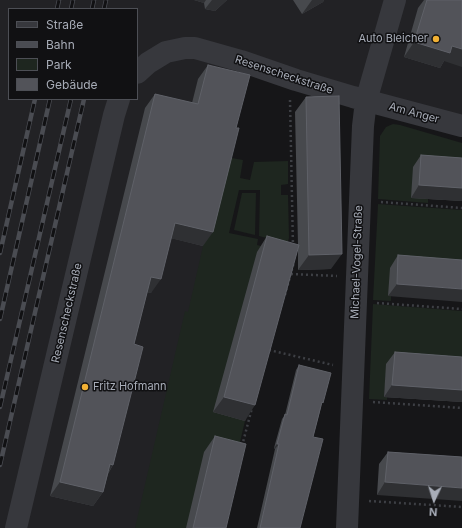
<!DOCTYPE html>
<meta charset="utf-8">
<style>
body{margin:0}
#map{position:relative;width:462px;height:528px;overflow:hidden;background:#161618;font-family:Inter,sans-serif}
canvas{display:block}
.legend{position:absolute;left:8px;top:8px;width:130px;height:92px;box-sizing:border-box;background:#111113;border:1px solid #4d4f55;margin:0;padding:5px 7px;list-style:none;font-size:12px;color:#a8adb8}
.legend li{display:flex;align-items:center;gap:8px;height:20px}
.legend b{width:20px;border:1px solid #4d4f55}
.north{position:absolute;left:414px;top:480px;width:40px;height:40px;-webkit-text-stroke:3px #111113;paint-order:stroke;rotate:184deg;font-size:11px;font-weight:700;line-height:16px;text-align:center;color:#a8adb8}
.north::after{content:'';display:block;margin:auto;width:14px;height:18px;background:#a8adb8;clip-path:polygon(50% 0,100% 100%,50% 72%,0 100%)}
</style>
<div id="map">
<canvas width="462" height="528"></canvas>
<ul class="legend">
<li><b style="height:5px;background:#37383d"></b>Straße</li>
<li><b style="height:5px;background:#4a4c52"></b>Bahn</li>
<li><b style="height:11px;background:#1e261f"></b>Park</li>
<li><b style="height:11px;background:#525359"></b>Gebäude</li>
</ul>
<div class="north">N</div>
</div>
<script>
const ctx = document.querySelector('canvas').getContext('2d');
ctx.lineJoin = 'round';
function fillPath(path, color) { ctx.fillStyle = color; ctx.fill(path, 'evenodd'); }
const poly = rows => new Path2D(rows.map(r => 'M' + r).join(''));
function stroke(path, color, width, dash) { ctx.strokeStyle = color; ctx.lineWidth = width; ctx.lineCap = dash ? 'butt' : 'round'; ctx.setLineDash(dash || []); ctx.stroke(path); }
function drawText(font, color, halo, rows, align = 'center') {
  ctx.font = font + ' Inter,sans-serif'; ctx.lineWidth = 3; ctx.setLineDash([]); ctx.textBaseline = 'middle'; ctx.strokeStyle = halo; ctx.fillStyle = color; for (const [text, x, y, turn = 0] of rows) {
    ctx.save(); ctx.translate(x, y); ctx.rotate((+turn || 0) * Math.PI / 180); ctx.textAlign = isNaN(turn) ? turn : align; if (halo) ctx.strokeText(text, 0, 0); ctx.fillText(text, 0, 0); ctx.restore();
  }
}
const built = poly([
 [0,0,462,0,462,126,250,67,136,528,0,528],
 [9,9,137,9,137,99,9,99]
]);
const green = poly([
 [393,124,400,125,462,143,462,171,411,197,428,199,428,203,378,199,380,136,386,127],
 [226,157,243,160,240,178,250,180,254,162,288,161,288,184,281,185,281,195,288,195,289,238,288,241,286,243,259,236,260,190,239,190,229,233,258,239,257,245,268,248,245,421,236,459,186,528,135,528,185,311,188,312,203,246],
 [242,193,256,193,255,235,234,230],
 [378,204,462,210,462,273,391,296,391,301,373,300],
 [373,304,462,311,462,369,387,364,384,396,387,397,387,400,369,399]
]);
const path = poly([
 [290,100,293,247],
 [381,202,462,208],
 [291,274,337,276],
 [285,295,294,262],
 [377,303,462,309],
 [269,350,333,365],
 [373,402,462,408],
 [242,446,252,408],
 [369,501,462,507]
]);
const minor = poly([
 [137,73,148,63,166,52,185,48,195,48,241,61,296,80,353,97,462,126],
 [16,528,114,115,119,99],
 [347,528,363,126,366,101,395,0]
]);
const rail = poly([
 [57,9,59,0],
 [71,9,73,0],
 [92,9,94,0],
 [104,9,106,0],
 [0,253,35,99],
 [0,319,50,99],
 [0,407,71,99],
 [0,465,84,99]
]);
const wall = poly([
 [194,0,227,0,215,11,205,9,204,3],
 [293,0,324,0,323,2,302,14],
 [424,0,462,0,444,61,440,68,404,57,418,8],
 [208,65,203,246,171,238,151,293,147,292,134,344,113,465,108,474,103,492,93,506,50,496,145,108,155,94,192,103,198,79],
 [306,97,331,269,298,270,298,248,245,421,213,412,257,252,267,236,298,245,295,112],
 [421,155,462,158,462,201,411,198,413,167],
 [398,255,462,260,388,296,390,268],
 [395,352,462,357,462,402,384,397,386,364],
 [299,365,321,407,313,437,300,528,257,528,275,449,274,448,282,419,285,415,296,370],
 [215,436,226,528,186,528,204,452],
 [388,452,462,457,377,495,379,464]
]);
const shadedWall = poly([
 [194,0,206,0,204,3],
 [212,0,227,0,215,11,205,9],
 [312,0,324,0,323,2,302,14],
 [414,42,452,46,462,49,462,67,444,61,440,68,404,57],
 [419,185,462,188,462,201,411,198],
 [175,223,213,232,203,246,166,237],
 [342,254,331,269,298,270,309,255],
 [151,277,161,279,151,293,141,291],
 [397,284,462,289,462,302,388,296],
 [392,385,462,390,462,402,384,397],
 [224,397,255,405,245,421,213,412],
 [277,444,279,444,275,449,274,448],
 [110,464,113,465,104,479],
 [60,482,103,492,93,506,50,496],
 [385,482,462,488,462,501,377,495]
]);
const building = poly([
 [427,0,462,0,462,49,452,46,450,53,414,42,427,0],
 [208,65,250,75,236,128,239,128,213,232,175,223,161,279,151,277,134,344,143,347,113,465,110,464,103,492,60,482,155,94,198,104,208,65],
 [339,96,342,254,309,255,306,97,339,96],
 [421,155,462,158,462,188,419,185,421,155],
 [267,236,299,245,255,405,224,397,267,236],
 [398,255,462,260,462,289,397,284,398,255],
 [395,352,462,357,462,390,392,385,395,352],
 [299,365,331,373,323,403,322,402,313,437,323,439,300,528,260,528,279,444,277,444,285,414,287,415,299,365],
 [215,436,246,444,226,528,193,528,215,436],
 [388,452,462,457,462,488,385,482,388,452]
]);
const markers = [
 [436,39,4,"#f2b134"],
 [85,387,4,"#f2b134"]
];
const poiNames = [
 ["Auto Bleicher",428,39],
 ["Fritz Hofmann",93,387,"left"]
];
const streetNames = [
 ["Resenscheckstraße",284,75,18],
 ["Am Anger",414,113,15],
 ["Michael-Vogel-Straße",357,262,-88],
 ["Resenscheckstraße",67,313,-77]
];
fillPath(built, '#222225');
fillPath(green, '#1e261f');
stroke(path, '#3d3f44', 2.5, [2, 3]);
stroke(minor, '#37383d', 22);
stroke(rail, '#4a4c52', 4.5);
stroke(rail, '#111113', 3, [9]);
fillPath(wall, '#47494d');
fillPath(shadedWall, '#2f3033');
fillPath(building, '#525359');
stroke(building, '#5f6168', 1);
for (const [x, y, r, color] of markers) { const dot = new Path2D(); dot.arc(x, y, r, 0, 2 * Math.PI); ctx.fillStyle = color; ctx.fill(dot); stroke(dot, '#111113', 1.5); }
drawText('11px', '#a8adb8', '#111113', poiNames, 'right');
drawText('11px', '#a8adb8', '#111113', streetNames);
</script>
